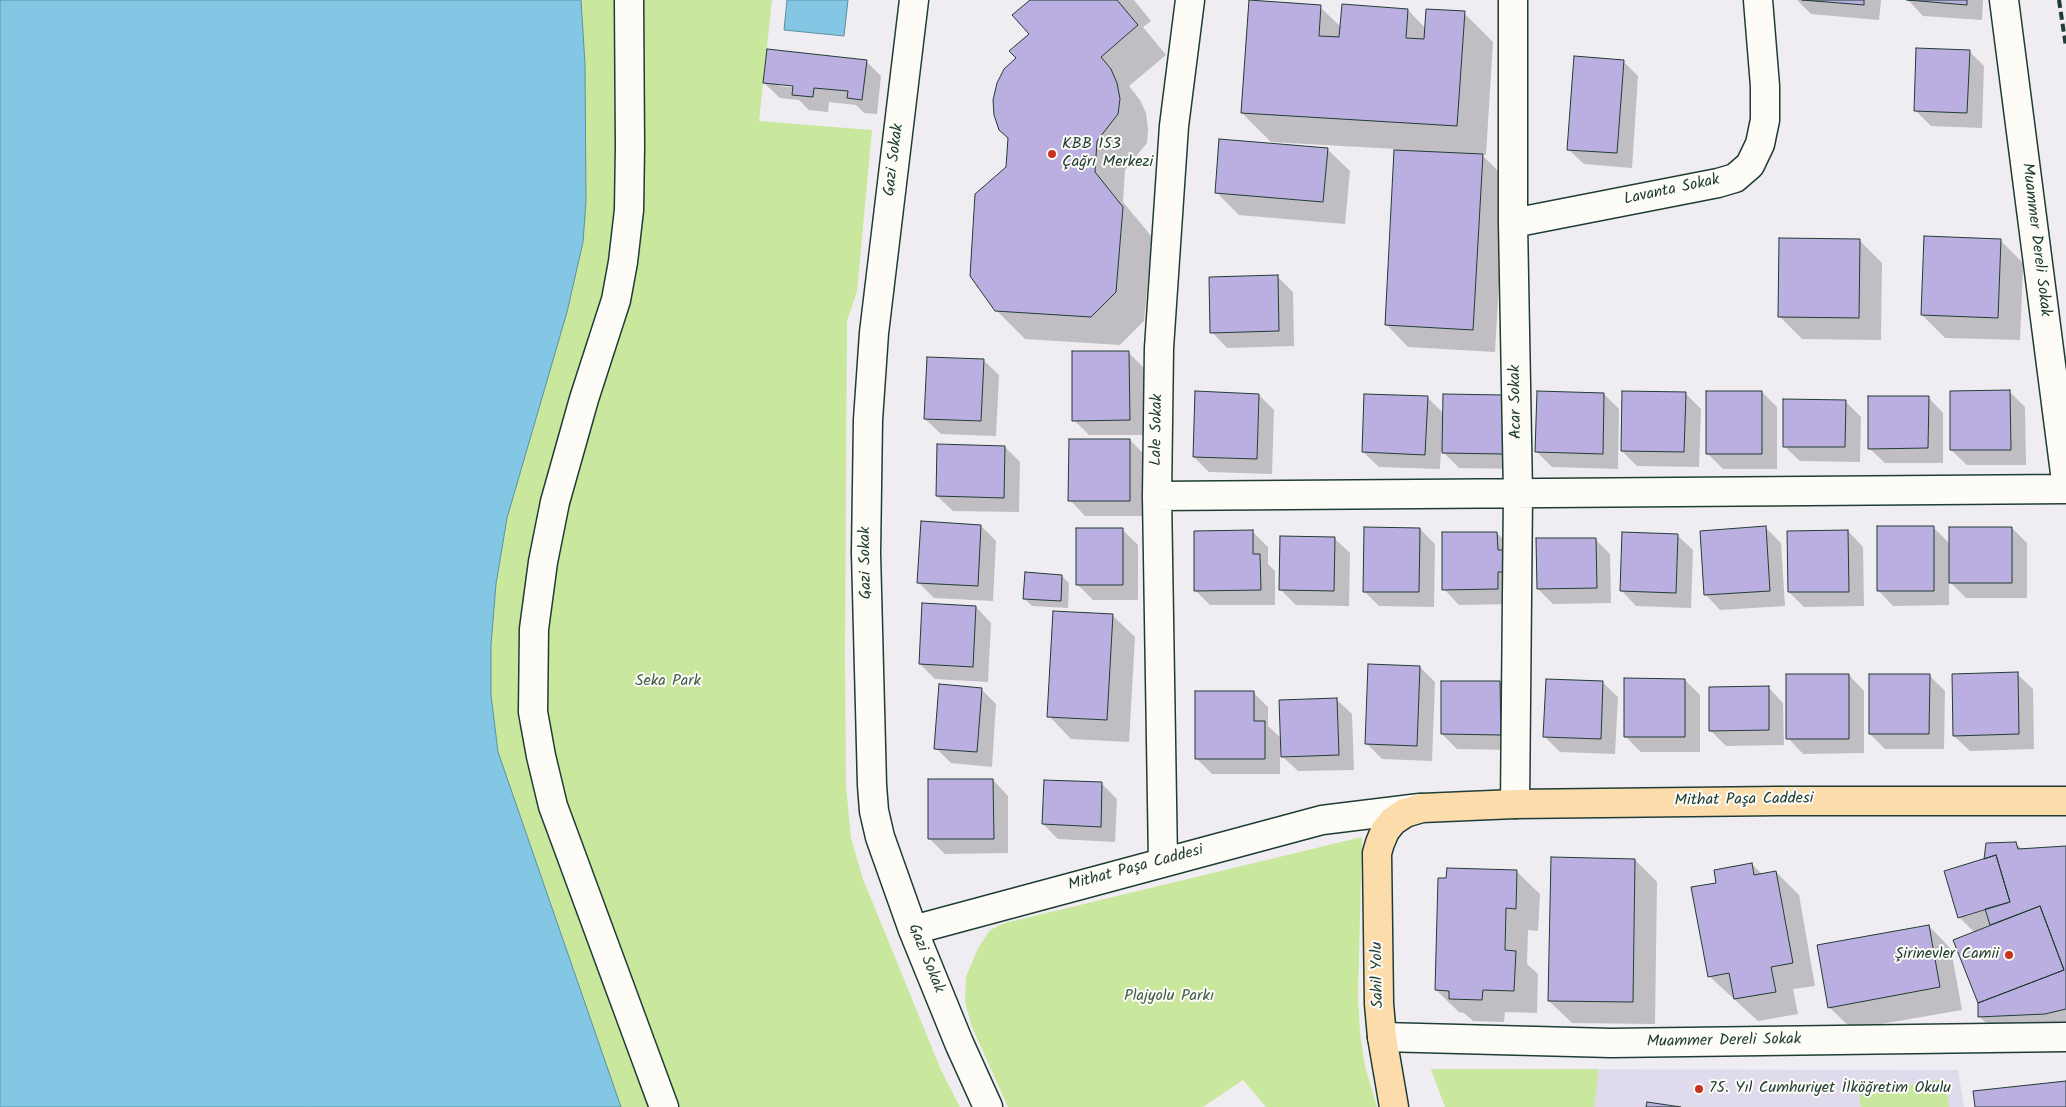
<!DOCTYPE html>
<meta charset="utf-8">
<style>
body{margin:0}
canvas{display:block;background:#f0edf2}
</style>
<canvas width="2066" height="1107"></canvas>
<script>
const ctx = document.querySelector('canvas').getContext('2d');
ctx.lineJoin = 'round';
function fillPath(path, color) { ctx.fillStyle = color; ctx.fill(path, 'evenodd'); }
const poly = rows => new Path2D(rows.map(r => 'M' + r).join(''));
function stroke(path, color, width, dash) { ctx.strokeStyle = color; ctx.lineWidth = width; ctx.lineCap = dash ? 'butt' : 'round'; ctx.setLineDash(dash || []); ctx.stroke(path); }
function drawText(font, color, halo, rows, align = 'center') {
  ctx.font = font + ' Kalam,sans-serif'; ctx.lineWidth = 4; ctx.setLineDash([]); ctx.textBaseline = 'middle'; ctx.strokeStyle = halo; ctx.fillStyle = color; for (const [text, x, y, turn = 0] of rows) {
    ctx.save(); ctx.translate(x, y); ctx.rotate((+turn || 0) * Math.PI / 180); ctx.textAlign = isNaN(turn) ? turn : align; if (halo) ctx.strokeText(text, 0, 0); ctx.fillText(text, 0, 0); ctx.restore();
  }
}
const built = poly([
 [1431,1069,1958,1070,1964,1107,1445,1107]
]);
const green = poly([
 [581,0,772,0,759,121,872,130,857,292,847,321,845,654,846,786,851,838,863,879,941,1070,960,1107,621,1107,498,752,491,695,491,645,496,584,507,518,567,312,583,242,586,201,585,64],
 [1362,837,1358,997,1360,1033,1365,1066,1377,1107,1266,1107,1243,1080,1203,1107,1008,1107,972,1027,965,1002,966,977,978,948,990,930,1005,923],
 [1431,1069,1599,1069,1594,1107,1445,1107],
 [1945,1079,1949,1107,1861,1107,1859,1094]
]);
const water = poly([
 [0,0,581,0,585,64,586,201,583,242,567,312,507,518,496,584,491,645,491,695,498,752,621,1107,0,1107,0,0],
 [787,0,848,0,844,36,784,30,787,0]
]);
const shadow = poly([
 [1032,0,1134,0,1151,21,1143,27,1166,55,1129,86,1140,100,1146,113,1148,129,1147,143,1125,170,1123,202,1152,237,1144,321,1120,345,1025,339,996,310,1018,58,1031,34],
 [1797,0,1881,0,1879,20,1811,14],
 [1908,0,1983,0,1982,20,1923,16],
 [1320,7,1341,27,1408,10,1426,29,1464,13,1493,42,1486,155,1481,154,1505,178,1495,352,1408,347,1386,324,1396,149,1271,142,1242,113],
 [1969,51,1984,66,1982,128,1931,126,1916,111],
 [866,61,881,76,877,114,864,113,856,105,829,102,828,112,809,110,799,100,780,98,764,83],
 [779,84,800,86,799,88,779,86],
 [1623,61,1638,76,1632,168,1584,164,1568,149],
 [1327,149,1350,171,1345,224,1239,215,1216,192],
 [1859,240,1882,263,1881,340,1802,339,1780,317],
 [2000,240,2023,263,2020,340,1945,338,1922,315],
 [1277,276,1293,292,1294,346,1227,348,1212,332],
 [1128,352,1144,368,1144,435,1089,435,1074,420],
 [983,360,999,375,996,436,941,434,925,419],
 [1762,392,1777,407,1777,469,1723,469,1707,453],
 [2010,392,2025,407,2026,465,1967,465,1951,450],
 [1685,393,1701,409,1699,467,1637,466,1622,451],
 [1604,394,1619,409,1618,469,1552,467,1537,452],
 [1259,395,1274,410,1272,474,1209,472,1194,457],
 [1504,396,1518,469,1459,468,1441,450,1440,469,1379,467,1363,452,1427,397,1444,414],
 [1928,397,1943,413,1943,463,1885,463,1869,448],
 [1845,401,1861,417,1860,462,1800,461,1784,446],
 [1130,440,1145,455,1145,516,1085,516,1070,500],
 [1005,447,1020,462,1019,512,953,511,937,496],
 [981,526,996,541,993,601,934,598,918,582],
 [1766,528,1781,543,1785,606,1720,610,1705,594],
 [1934,528,1950,544,2012,528,2027,543,2027,598,1966,598,1949,581,1949,605,1893,606,1878,590],
 [1420,529,1435,544,1434,607,1379,606,1364,591],
 [1123,530,1138,545,1138,600,1093,600,1077,584],
 [1848,531,1863,547,1864,606,1804,607,1789,592],
 [1253,532,1268,547,1268,564,1275,571,1275,605,1210,605,1195,590],
 [1497,533,1512,548,1513,604,1459,605,1444,589],
 [1677,535,1693,550,1691,608,1636,606,1621,590],
 [1334,538,1350,553,1349,606,1296,605,1281,590],
 [1595,539,1610,554,1611,603,1553,604,1538,589],
 [1062,576,1069,583,1068,608,1032,606,1025,599],
 [976,607,991,623,988,682,935,679,920,664],
 [1112,615,1135,637,1129,742,1071,739,1049,716],
 [1420,667,1435,682,1432,761,1382,759,1366,743],
 [2017,674,2033,689,2034,749,1970,751,1954,736],
 [1849,675,1864,691,1864,753,1803,754,1788,738],
 [1930,676,1945,691,1944,749,1885,749,1870,734],
 [1685,680,1700,695,1700,752,1641,752,1625,736],
 [1500,682,1515,698,1515,750,1457,749,1442,734],
 [1602,682,1618,697,1615,754,1560,752,1545,737],
 [1768,687,1783,703,1784,745,1726,746,1711,731],
 [981,689,996,704,992,767,951,763,936,748],
 [1253,692,1268,707,1268,726,1282,739,1336,699,1352,714,1354,770,1298,771,1282,756,1282,748,1280,748,1280,774,1212,774,1196,758],
 [993,780,1008,796,1008,853,945,854,930,839],
 [1102,784,1117,799,1115,842,1058,839,1043,824],
 [2015,843,2023,850,2066,847,2066,1036,2002,1039,1979,1016,1975,933,1959,917,1986,860],
 [1991,906,1992,908,1967,916,1967,913],
 [1635,860,1657,882,1655,1024,1572,1023,1549,1001],
 [1752,864,1763,875,1776,872,1799,895,1815,986,1793,989,1798,1014,1758,1021,1709,976,1717,884],
 [1448,869,1517,872,1540,894,1538,931,1528,930,1527,964,1538,974,1537,1013,1505,1012,1504,1022,1473,1021,1464,1013,1459,1012,1436,990],
 [1929,926,1951,949,1962,1010,1852,1029,1829,1007]
]);
const building = poly([
 [1030,0,1117,0,1138,25,1101,57,1111,69,1117,83,1120,99,1118,114,1097,141,1095,172,1123,207,1116,292,1091,317,995,311,970,276,975,194,1006,167,1008,138,999,130,994,115,993,100,997,83,1004,69,1016,58,1009,51,1029,34,1012,15,1030,0],
 [1249,0,1321,5,1319,36,1339,37,1342,4,1408,9,1406,38,1424,39,1426,9,1465,11,1457,126,1241,113,1249,0],
 [1802,0,1864,0,1864,5,1802,0],
 [1907,0,1967,0,1967,5,1907,0],
 [1916,48,1970,50,1967,113,1914,111,1916,48],
 [767,49,867,60,862,100,847,98,848,91,814,88,813,97,792,95,793,86,763,83,767,49],
 [1574,56,1624,60,1617,153,1567,150,1574,56],
 [1219,139,1328,148,1323,202,1215,193,1219,139],
 [1394,150,1483,154,1473,330,1385,325,1394,150],
 [1924,236,2001,239,1998,318,1921,315,1924,236],
 [1779,238,1860,239,1859,318,1778,317,1779,238],
 [1278,275,1279,331,1210,333,1209,277,1278,275],
 [1072,351,1129,351,1130,420,1072,421,1072,351],
 [927,357,984,359,981,421,924,419,927,357],
 [2010,390,2011,450,1950,450,1950,391,2010,390],
 [1195,391,1259,394,1257,459,1193,457,1195,391],
 [1537,391,1604,393,1603,454,1535,452,1537,391],
 [1622,391,1686,392,1684,452,1621,451,1622,391],
 [1706,391,1762,391,1762,454,1706,454,1706,391],
 [1364,394,1428,396,1425,455,1362,452,1364,394],
 [1443,394,1504,395,1503,454,1442,453,1443,394],
 [1868,396,1929,396,1928,448,1868,449,1868,396],
 [1783,399,1846,400,1845,447,1783,447,1783,399],
 [1069,439,1130,439,1130,501,1068,501,1069,439],
 [937,444,1005,446,1004,498,936,496,937,444],
 [921,521,981,525,978,586,917,583,921,521],
 [1766,526,1770,591,1704,595,1700,531,1766,526],
 [1877,526,1934,526,1934,591,1877,591,1877,526],
 [1364,527,1420,528,1419,592,1363,592,1364,527],
 [1949,527,2012,527,2012,583,1949,583,1949,527],
 [1076,528,1123,528,1123,585,1076,585,1076,528],
 [1253,530,1253,554,1260,554,1261,590,1194,591,1194,531,1253,530],
 [1848,530,1849,592,1788,592,1787,531,1848,530],
 [1442,532,1497,532,1498,550,1510,550,1510,572,1498,572,1498,589,1442,590,1442,532],
 [1622,532,1678,534,1676,593,1620,591,1622,532],
 [1280,536,1335,537,1334,591,1279,590,1280,536],
 [1536,538,1596,538,1597,588,1537,589,1536,538],
 [1025,572,1062,575,1061,601,1023,599,1025,572],
 [922,603,976,606,973,667,919,664,922,603],
 [1053,611,1113,614,1107,720,1047,717,1053,611],
 [1368,664,1420,666,1417,746,1365,744,1368,664],
 [2018,672,2019,734,1953,736,1952,674,2018,672],
 [1786,674,1849,674,1849,739,1786,739,1786,674],
 [1869,674,1930,674,1929,734,1869,734,1869,674],
 [1624,678,1685,679,1685,737,1624,737,1624,678],
 [1546,679,1603,681,1601,739,1543,737,1546,679],
 [1441,681,1500,681,1501,735,1441,734,1441,681],
 [939,684,982,688,977,752,934,749,939,684],
 [1769,686,1769,730,1709,731,1709,687,1769,686],
 [1195,691,1254,691,1254,721,1265,721,1265,759,1195,759,1195,691],
 [1337,698,1339,755,1281,757,1279,700,1337,698],
 [928,779,993,779,994,839,928,839,928,779],
 [1044,780,1102,782,1101,827,1042,824,1044,780],
 [2016,842,2018,849,2066,846,2066,1009,2045,1014,1978,1017,1978,1003,2064,970,2040,906,1990,925,1985,909,2010,902,1996,855,1984,859,1986,843,2016,842],
 [1996,855,2010,902,1958,918,1944,871,1996,855],
 [1551,857,1635,859,1633,1002,1548,1001,1551,857],
 [1752,863,1754,875,1776,871,1793,963,1771,967,1776,992,1734,999,1729,973,1708,977,1691,887,1716,883,1714,870,1752,863],
 [1447,868,1517,870,1516,909,1506,908,1505,950,1516,951,1514,991,1483,990,1482,1000,1449,999,1449,991,1435,990,1438,878,1446,878,1447,868],
 [2040,906,2064,970,1978,1003,1953,940,2040,906],
 [1929,925,1940,987,1828,1008,1817,945,1929,925],
 [2066,1081,2066,1107,1975,1107,1973,1091,2066,1081],
 [1647,1102,1681,1107,1646,1107,1647,1102]
]);
const minor = poly([
 [629,0,630,146,629,210,623,262,616,300,584,399,555,502,543,562,534,629,533,712,541,756,553,806,664,1107],
 [914,0,874,333,868,420,866,553,872,785,874,811,880,837,913,930,959,1043,988,1107],
 [1513,0,1513,223,1518,493,1515,804],
 [2004,0,2066,481],
 [1513,223,1718,183,1735,178,1750,165,1760,144,1765,120,1765,86,1758,0],
 [1157,496,2066,489],
 [1163,862,1157,496,1159,348,1174,126,1190,0],
 [913,930,1322,820,1420,808],
 [1382,1037,1611,1043,2066,1037]
]);
const major = poly([
 [1394,1107,1382,1037,1379,1004,1377,853,1380,843,1385,831,1393,821,1405,813,1422,808,1515,804,1778,801,2066,801]
]);
const rail = poly([
 [2059,0,2066,47]
]);
const markers = [
 [1052,154,5,"#c8321e"],
 [2009,955,5,"#c8321e"],
 [1699,1089,5,"#c8321e"]
];
const poiNames = [
 ["KBB 153",1062,145],
 ["Çağrı Merkezi",1062,163],
 ["Şirinevler Camii",1999,955,"right"],
 ["75. Yıl Cumhuriyet İlköğretim Okulu",1709,1089]
];
const streetNames = [
 ["Gazi Sokak",895,160,-83],
 ["Lavanta Sokak",1672,191,-12],
 ["Muammer Dereli Sokak",2035,240,83],
 ["Acar Sokak",1517,402,-91],
 ["Lale Sokak",1158,430,-89],
 ["Gazi Sokak",867,563,-91],
 ["Mithat Paşa Caddesi",1744,801,-1],
 ["Mithat Paşa Caddesi",1136,869,-15],
 ["Gazi Sokak",925,959,68],
 ["Sahil Yolu",1379,975,-91],
 ["Muammer Dereli Sokak",1724,1042,-1]
];
const parkNames = [
 ["Seka Park",668,682],
 ["Plajyolu Parkı",1169,997]
];
fillPath(built, '#e0daed');
fillPath(green, '#cae79e');
fillPath(water, '#84c7e5');
stroke(water, '#5c909e', 1);
fillPath(shadow, '#0003');
fillPath(building, '#baafe0');
stroke(building, '#1f3d34', 1);
stroke(minor, '#1f3d34', 31);
stroke(major, '#1f3d34', 31);
stroke(minor, '#fdfcf7', 28);
stroke(major, '#fddcac', 28);
stroke(rail, '#1f3d34', 4, [8, 4]);
for (const [x, y, r, color] of markers) { const dot = new Path2D(); dot.arc(x, y, r, 0, 2 * Math.PI); ctx.fillStyle = color; ctx.fill(dot); stroke(dot, '#fdfcf7', 2); }
drawText('16px', '#1f3d34', '#fdfcf7', poiNames, 'left');
drawText('16px', '#1f3d34', '#fdfcf7', streetNames);
drawText('16px', '#415f49', '#fdfcf7', parkNames);
</script>
